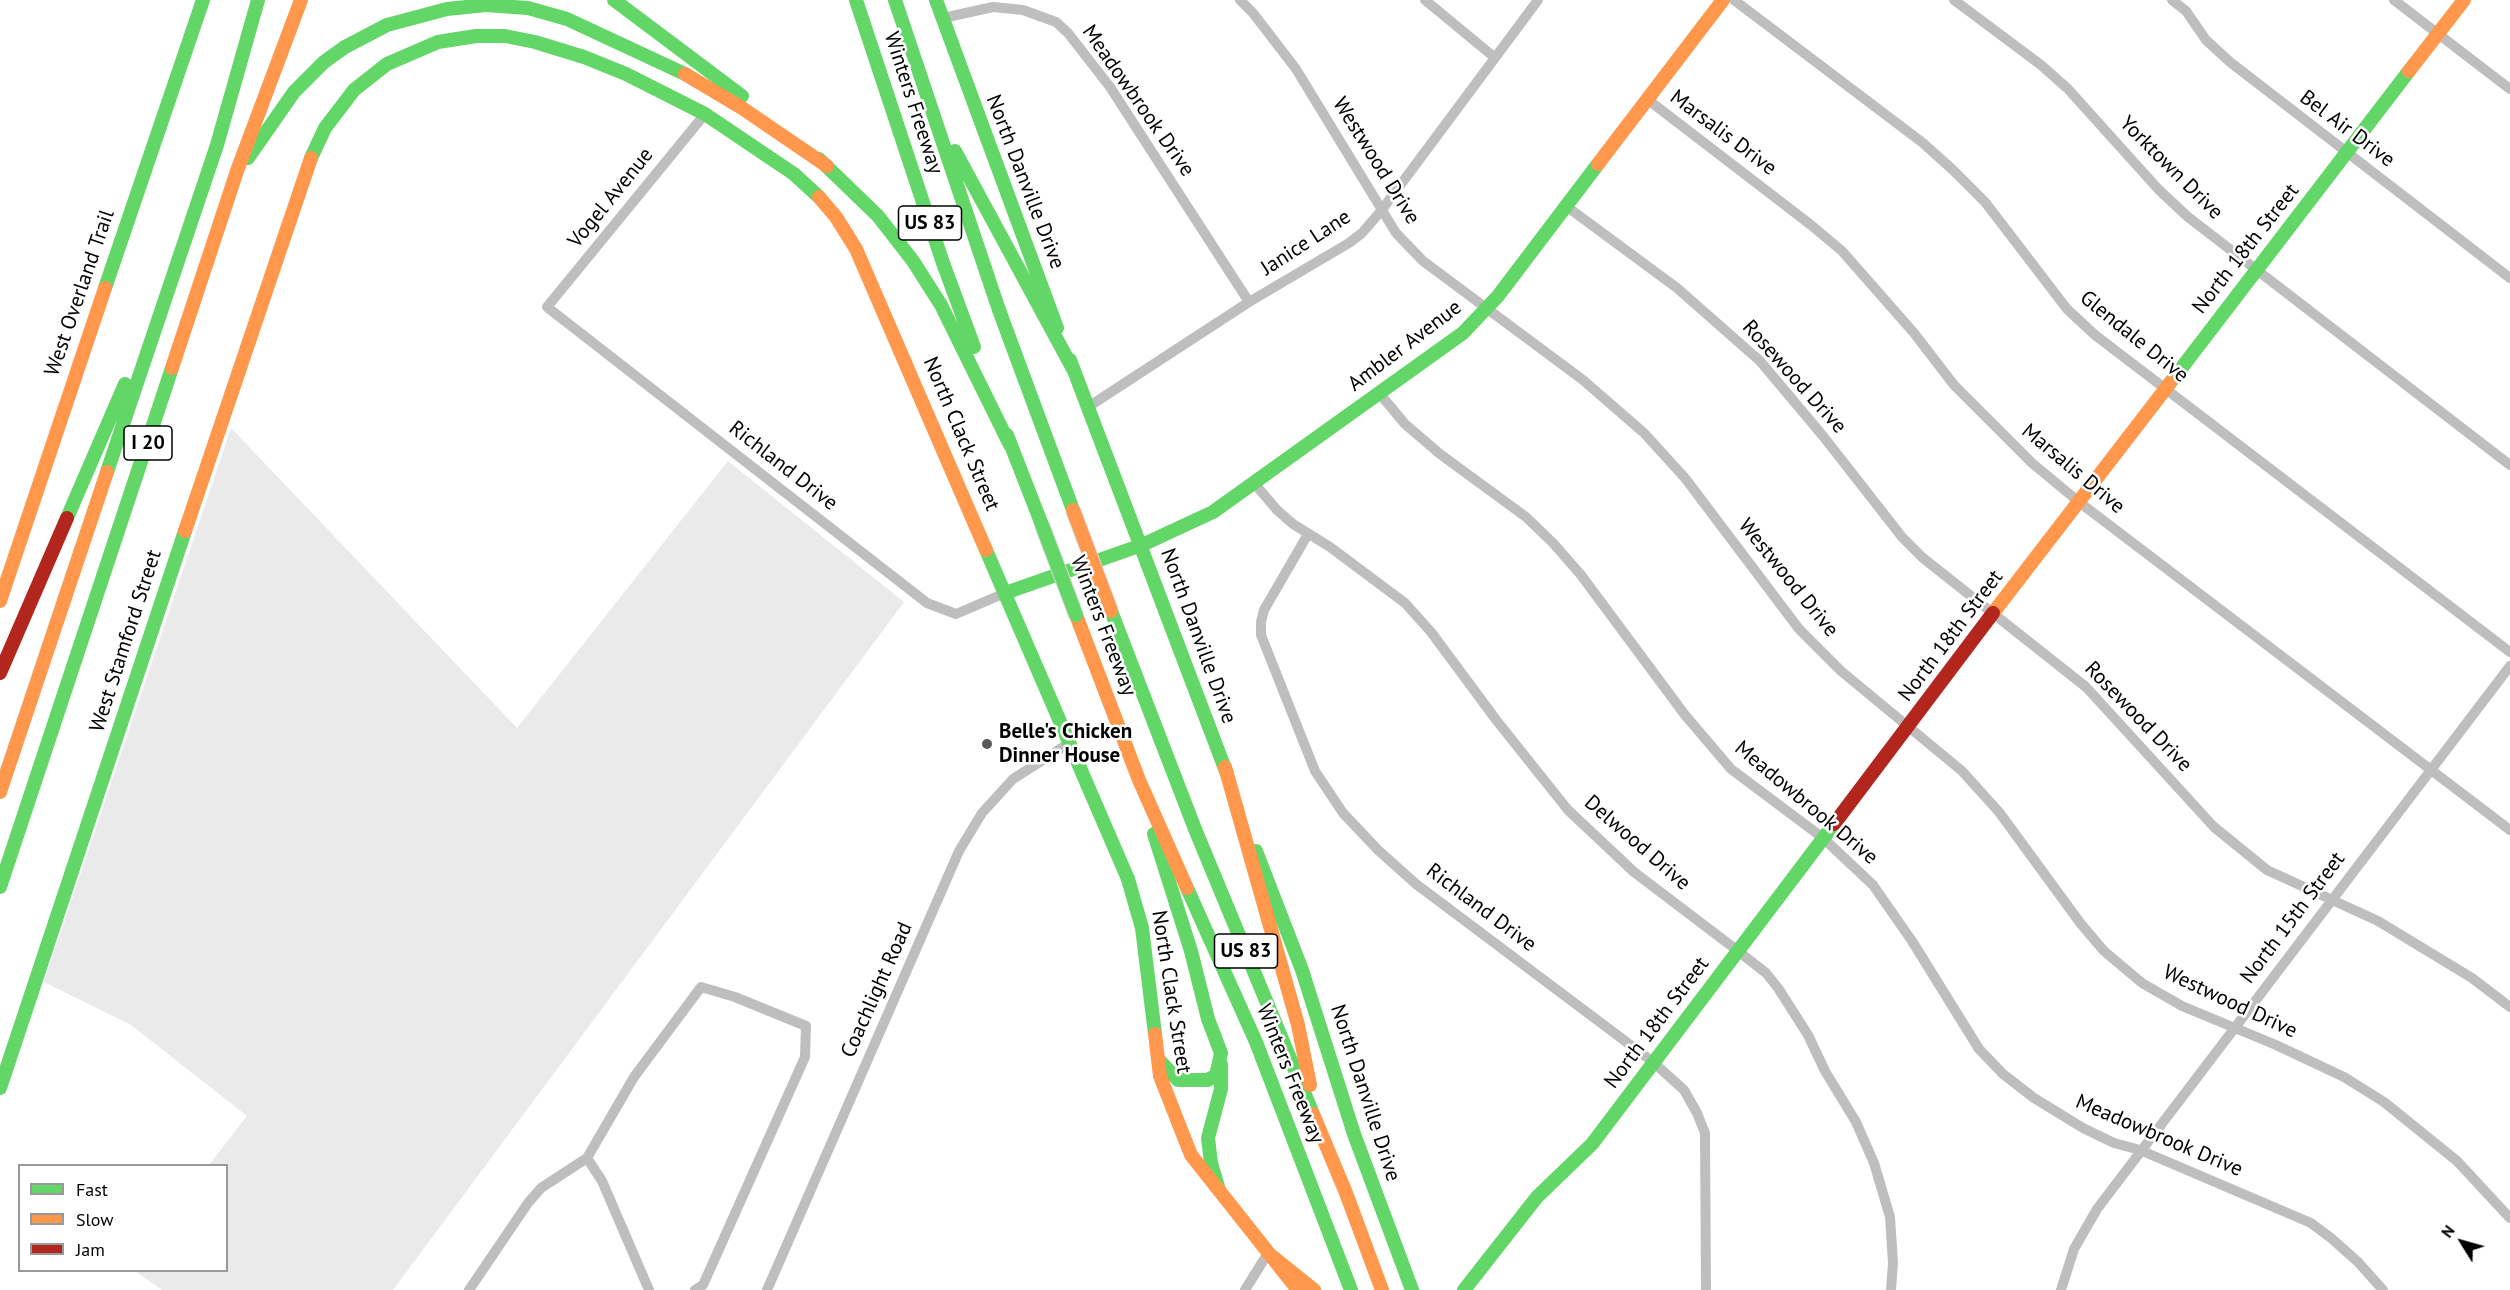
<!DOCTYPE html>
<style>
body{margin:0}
#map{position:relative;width:2510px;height:1290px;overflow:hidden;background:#fff;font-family:"PT Sans",sans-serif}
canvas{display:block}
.legend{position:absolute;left:18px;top:1164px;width:210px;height:108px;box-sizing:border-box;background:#fff;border:2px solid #999;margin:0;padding:8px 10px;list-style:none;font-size:18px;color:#000}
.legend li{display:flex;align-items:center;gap:12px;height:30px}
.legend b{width:30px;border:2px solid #999}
.north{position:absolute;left:2432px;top:1212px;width:60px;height:60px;-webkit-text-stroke:4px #fff;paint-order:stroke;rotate:307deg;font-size:16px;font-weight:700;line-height:24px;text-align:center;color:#000}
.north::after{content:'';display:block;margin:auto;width:21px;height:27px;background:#000;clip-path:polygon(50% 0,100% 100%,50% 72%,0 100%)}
</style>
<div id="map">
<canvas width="2510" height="1290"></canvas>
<ul class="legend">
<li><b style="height:8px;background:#63d668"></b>Fast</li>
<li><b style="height:8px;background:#ff974d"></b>Slow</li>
<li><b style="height:8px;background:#b3261e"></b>Jam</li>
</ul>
<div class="north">N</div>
</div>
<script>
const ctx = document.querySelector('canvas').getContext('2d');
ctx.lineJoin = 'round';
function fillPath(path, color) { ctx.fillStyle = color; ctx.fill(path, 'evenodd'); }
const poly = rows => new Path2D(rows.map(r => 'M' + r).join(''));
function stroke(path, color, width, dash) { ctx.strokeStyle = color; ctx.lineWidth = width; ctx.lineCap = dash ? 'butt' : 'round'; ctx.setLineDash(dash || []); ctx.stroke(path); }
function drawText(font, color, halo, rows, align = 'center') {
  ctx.font = font + ' "PT Sans",sans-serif'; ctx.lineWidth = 5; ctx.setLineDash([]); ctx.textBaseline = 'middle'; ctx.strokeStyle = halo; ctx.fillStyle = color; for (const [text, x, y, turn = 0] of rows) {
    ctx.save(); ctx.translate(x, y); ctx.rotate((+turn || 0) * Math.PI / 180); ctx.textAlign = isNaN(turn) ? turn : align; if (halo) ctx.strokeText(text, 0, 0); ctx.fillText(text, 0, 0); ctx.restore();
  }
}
const green = poly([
 [231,428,517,728,728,461,904,602,393,1290,162,1290,135,1271,226,1270,226,1166,209,1165,247,1116,131,1025,44,982]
]);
const street = poly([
 [1240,0,1253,13,1296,69,1396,233,1423,261,1583,380,1644,433,1685,478,1799,629,1841,671,1962,771,1999,812,2081,924,2104,951,2142,983,2182,1006,2276,1045,2344,1077,2384,1102,2457,1161,2510,1218],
 [1425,0,1494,57],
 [1734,0,1923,143,1954,171,1985,202,2067,309,2095,335,2510,652],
 [1954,0,2041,65,2068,89,2159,190,2188,217,2510,465],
 [2172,0,2186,11,2206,40,2230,62,2510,278],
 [2394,0,2510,89],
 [943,18,993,7,1023,10,1056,22,1068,33,1110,87,1249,302],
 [1647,99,1811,225,1842,251,1914,333,1954,385,2032,463,2079,502,2510,830],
 [705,114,547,307,927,603,956,614,1005,593],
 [1566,206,1677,288,1760,361,1823,436,1902,537,1923,558,2086,687,2214,827,2267,870,2378,921,2472,978,2510,1007],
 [1379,393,1405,424,1440,454,1526,517,1553,543,1581,575,1685,715,1731,769,1823,838,1873,885,1912,941,1979,1049,2003,1074,2034,1098,2083,1128,2114,1143,2140,1150,2311,1223,2331,1238,2358,1262,2383,1290],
 [1088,407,1249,302,1349,243,1362,233,1381,211,1538,0],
 [1254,483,1277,510,1293,524,1330,547,1405,603,1431,632,1497,721,1568,810,1634,872,1738,951,1766,973,1778,988,1808,1035,1825,1071,1856,1122,1874,1163,1890,1217,1893,1263,1891,1290],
 [1308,534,1264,610,1261,622,1261,635,1315,771,1343,813,1378,850,1416,884,1653,1062,1684,1090,1697,1113,1705,1133,1706,1290],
 [469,1290,528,1203,541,1188,587,1158],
 [649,1290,602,1181,587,1158,634,1077,701,987,735,997,806,1026,805,1057,703,1285,695,1290],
 [767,1290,959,851,982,813,1013,779,1071,742],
 [1245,1290,1268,1253],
 [2061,1290,2074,1249,2097,1209,2510,666]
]);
const fast = poly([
 [614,0,742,96],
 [856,0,943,263,974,347],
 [895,0,999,310,1073,510],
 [936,0,1057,328],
 [955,151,1073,369],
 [248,158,294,92,324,62,345,47,387,25,447,9,486,5,528,8,567,19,685,74],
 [311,158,325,128,354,90,387,64,438,42,476,36,505,36,535,42,584,57,626,74,705,114,794,174,819,197],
 [819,159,878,216,913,261,941,305,1010,445],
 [105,288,203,0],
 [1070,360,1227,774],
 [2170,383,2409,71],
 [1007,435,1042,525],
 [107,472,217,145,258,0],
 [67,518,125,384],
 [986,550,1128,879,1142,928,1155,1034],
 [1005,593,1142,545,1213,512,1463,333,1498,296,1598,164],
 [1111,611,1195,829,1313,1114],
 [1154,834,1191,951,1208,1019,1221,1053,1216,1076,1207,1080,1178,1080,1159,1060],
 [1256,851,1302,970,1354,1134,1412,1290],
 [0,887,172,368],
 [1187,888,1256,1042,1351,1290],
 [0,1088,185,531],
 [1219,1190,1211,1163,1208,1138,1221,1089,1221,1064],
 [1464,1290,1537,1197,1592,1144,1834,824]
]);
const slow = poly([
 [2409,71,2464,0],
 [685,74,742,108,827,166],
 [1598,164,1723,0],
 [819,197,836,217,856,249,986,550],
 [172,368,237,171,301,0],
 [185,531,311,158],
 [0,601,105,288],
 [1993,613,2170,383],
 [1076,615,1139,780,1187,888],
 [1225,767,1298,1025,1310,1085],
 [0,792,107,472],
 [1155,1034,1160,1076,1191,1155,1298,1290],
 [1313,1114,1346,1193,1382,1290],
 [1268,1253,1314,1290]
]);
const jam = poly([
 [0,673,67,518],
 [1834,824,1993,613]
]);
const fastBridge = poly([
 [1042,525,1076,615]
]);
const slowBridge = poly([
 [1073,510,1111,611]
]);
const markers = [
 [987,744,6,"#595959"]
];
const shields = [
 [930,223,63],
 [148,443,48],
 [1246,951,63]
];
const shieldNames = [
 ["US 83",930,223],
 ["I 20",148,443],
 ["US 83",1246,951]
];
const streetNames = [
 ["Meadowbrook Drive",1138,101,55],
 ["Winters Freeway",913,103,72],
 ["Bel Air Drive",2347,129,37],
 ["Marsalis Drive",1723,133,37],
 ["Westwood Drive",1376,161,58],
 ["Yorktown Drive",2171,168,45],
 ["North Danville Drive",1025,182,69],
 ["Vogel Avenue",611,198,-51],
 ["Janice Lane",1306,243,-33],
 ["North 18th Street",2246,249,-52],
 ["West Overland Trail",80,293,-71],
 ["Glendale Drive",2134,337,39],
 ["Ambler Avenue",1405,346,-37],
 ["Rosewood Drive",1794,377,48],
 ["North Clack Street",961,434,67],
 ["Richland Drive",783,466,38],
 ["Marsalis Drive",2073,469,40],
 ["Westwood Drive",1788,578,51],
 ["Winters Freeway",1103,626,69],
 ["North Danville Drive",1198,636,70],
 ["North 18th Street",1951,636,-53],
 ["West Stamford Street",126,641,-72],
 ["Rosewood Drive",2138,717,46],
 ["Meadowbrook Drive",1806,803,40],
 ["Delwood Drive",1637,843,41],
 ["Richland Drive",1481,908,37],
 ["North 15th Street",2293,918,-53],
 ["Coachlight Road",877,990,-66],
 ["North Clack Street",1171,992,81],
 ["Westwood Drive",2230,1002,25],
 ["North 18th Street",1657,1023,-53],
 ["Winters Freeway",1290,1074,68],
 ["North Danville Drive",1365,1093,72],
 ["Meadowbrook Drive",2159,1136,23]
];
const poiNames = [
 ["Belle's Chicken",999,732],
 ["Dinner House",999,756]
];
fillPath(green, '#eaeaea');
stroke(street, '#bebebe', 10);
stroke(fast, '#63d668', 14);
stroke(slow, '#ff974d', 14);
stroke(jam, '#b3261e', 14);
stroke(fastBridge, '#dbdbdb', 16, []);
stroke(slowBridge, '#dbdbdb', 16, []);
stroke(fastBridge, '#63d668', 14);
stroke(slowBridge, '#ff974d', 14);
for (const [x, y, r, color] of markers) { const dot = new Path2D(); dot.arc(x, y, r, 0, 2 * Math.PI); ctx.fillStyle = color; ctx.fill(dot); stroke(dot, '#fff', 2); }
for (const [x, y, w] of shields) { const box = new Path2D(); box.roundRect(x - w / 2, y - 17, w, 34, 4.5); ctx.fillStyle = '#fff'; ctx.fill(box); stroke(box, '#000', 1.5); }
drawText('bold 20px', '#000', null, shieldNames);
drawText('21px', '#000', '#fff', streetNames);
drawText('bold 21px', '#000', '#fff', poiNames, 'left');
</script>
